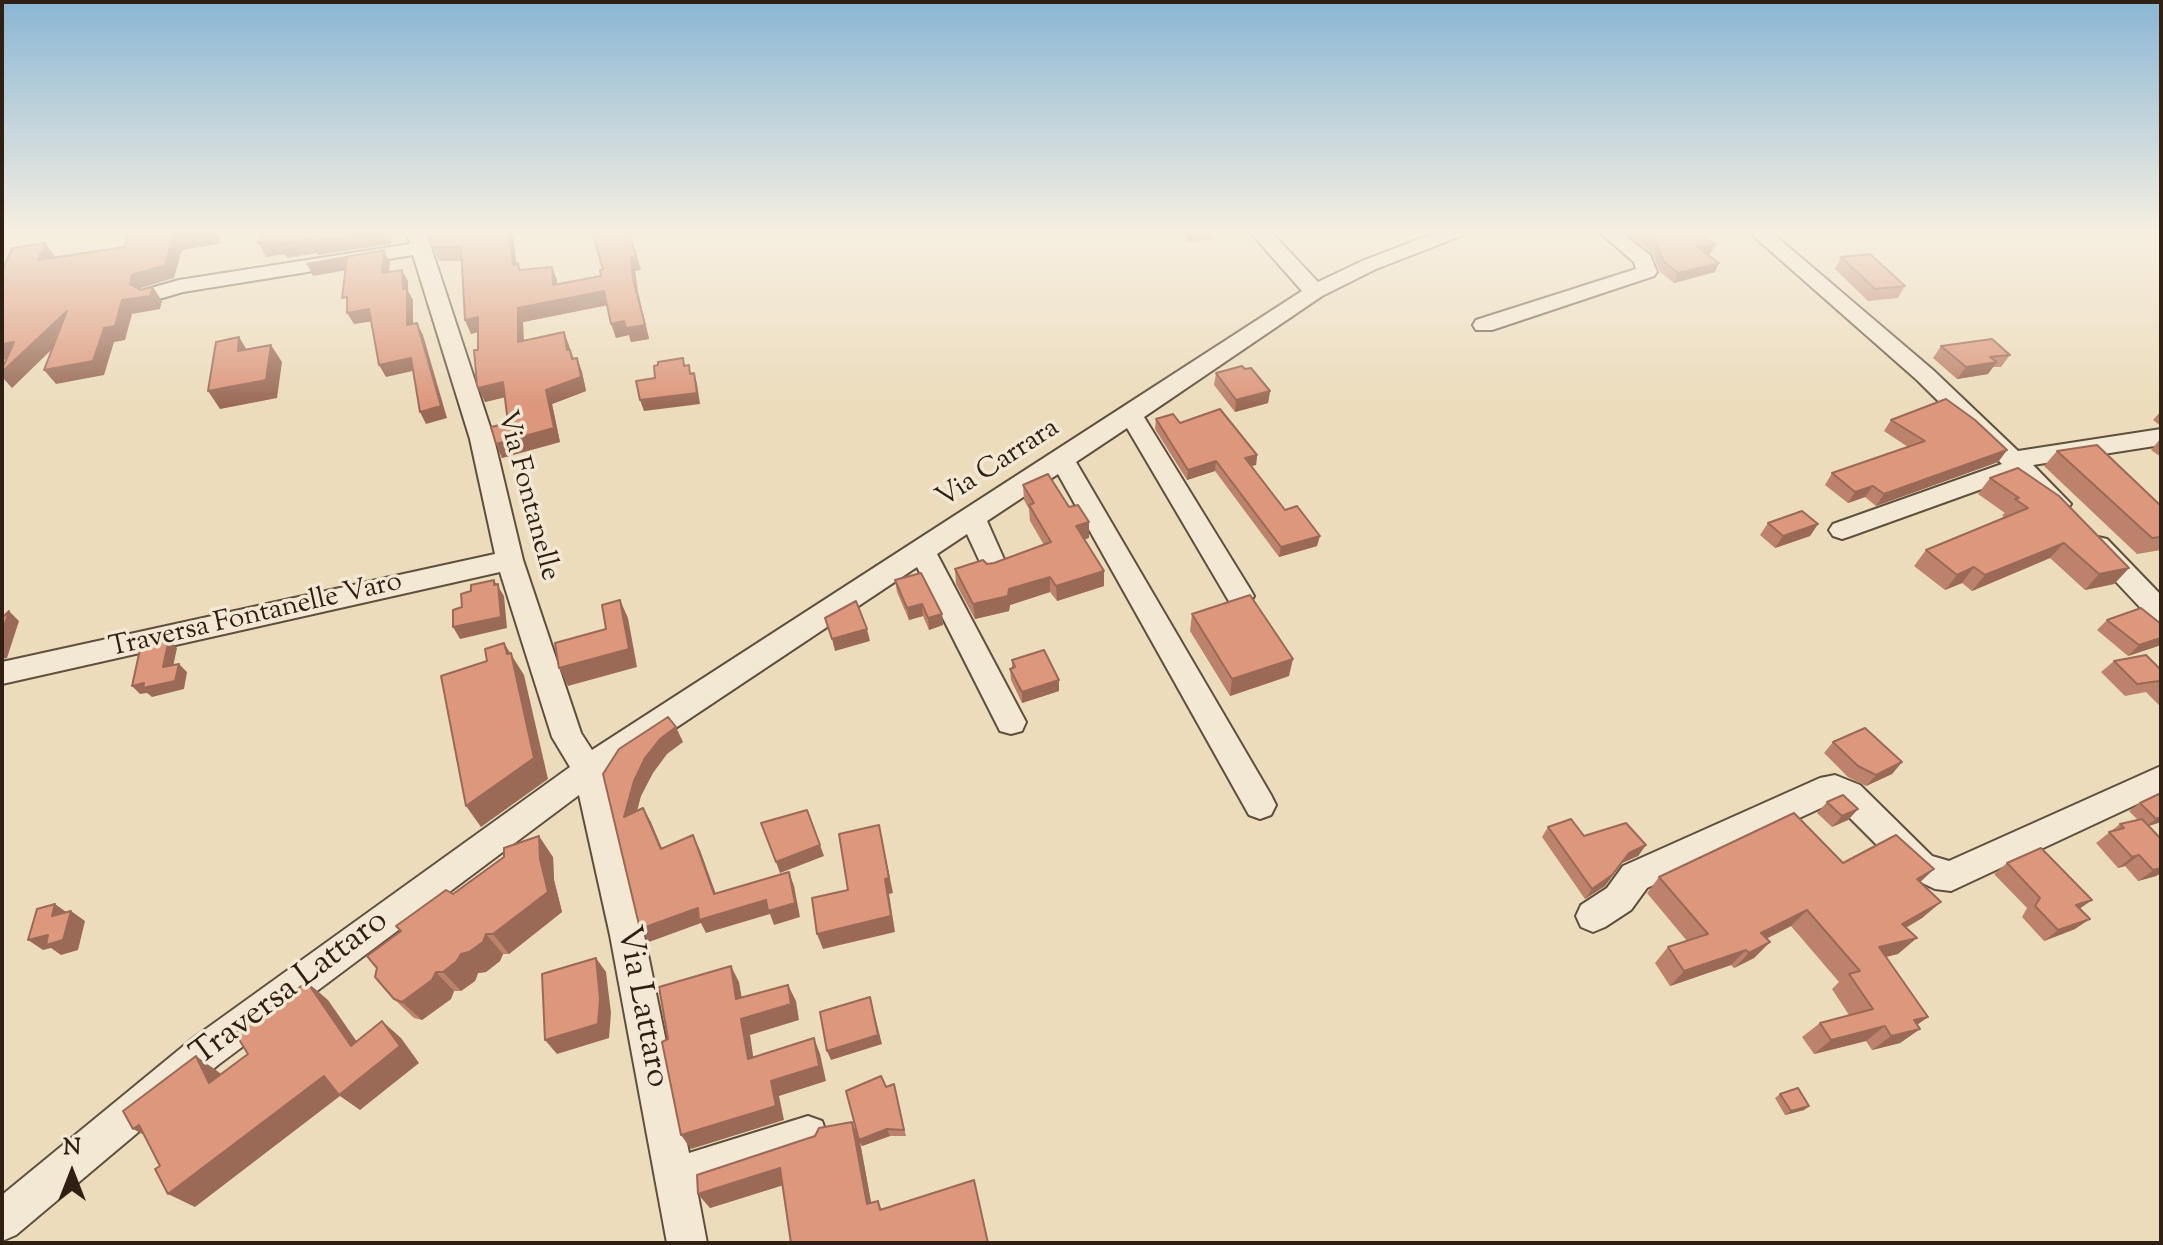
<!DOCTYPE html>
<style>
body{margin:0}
#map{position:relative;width:2163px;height:1245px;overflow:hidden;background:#ecdcbc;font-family:"Sorts Mill Goudy",serif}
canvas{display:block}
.frame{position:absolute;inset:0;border:4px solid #302013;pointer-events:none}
.north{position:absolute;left:32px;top:1133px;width:80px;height:80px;-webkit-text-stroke:6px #f3e8d3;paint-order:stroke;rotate:0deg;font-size:22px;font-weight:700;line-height:32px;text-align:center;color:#302013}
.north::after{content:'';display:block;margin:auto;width:28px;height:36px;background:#302013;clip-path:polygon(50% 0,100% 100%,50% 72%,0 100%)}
</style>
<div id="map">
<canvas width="2163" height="1245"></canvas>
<div class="frame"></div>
<div class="north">N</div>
</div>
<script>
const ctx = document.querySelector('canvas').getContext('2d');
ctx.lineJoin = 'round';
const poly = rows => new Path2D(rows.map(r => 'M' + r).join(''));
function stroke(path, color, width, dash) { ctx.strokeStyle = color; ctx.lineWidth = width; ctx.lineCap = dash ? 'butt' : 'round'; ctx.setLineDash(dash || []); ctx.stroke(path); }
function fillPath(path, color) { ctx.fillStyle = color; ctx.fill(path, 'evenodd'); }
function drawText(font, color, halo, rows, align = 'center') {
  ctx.font = font + ' "Sorts Mill Goudy",serif'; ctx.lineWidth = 7; ctx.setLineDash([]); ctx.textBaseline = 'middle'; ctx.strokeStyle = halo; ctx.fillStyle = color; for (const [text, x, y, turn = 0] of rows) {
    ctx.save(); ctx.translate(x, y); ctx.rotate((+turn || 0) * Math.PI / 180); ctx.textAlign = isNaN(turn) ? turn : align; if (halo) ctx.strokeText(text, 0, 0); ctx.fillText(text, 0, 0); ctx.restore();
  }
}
const minor = poly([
 [406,232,426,232,494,439,523,560,581,733,592,750,1302,291,1250,232,1271,232,1318,282,1362,261,1437,232,1464,232,1461,236,1376,269,1322,296,1144,417,1250,589,1254,596,1250,603,1240,606,1230,603,1127,428,1076,462,1271,795,1276,805,1271,815,1260,819,1249,815,1058,474,987,521,1007,566,1003,573,994,576,985,573,967,534,937,554,1026,722,1022,731,1011,734,1000,731,917,567,605,775,644,935,689,1153,808,1116,822,1121,827,1135,822,1149,697,1190,707,1243,667,1243,610,935,579,795,218,1065,16,1235,2,1241,2,1195,192,1039,570,767,552,737,500,572,2,684,2,662,495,554,470,439,413,255,183,292,152,301,141,295,144,290,179,280,410,244,406,232],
 [1599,232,1621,232,1650,255,1657,272,1654,276,1492,330,1476,330,1473,325,1476,320,1636,269,1634,262,1599,232],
 [1749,232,1771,232,1933,370,2018,451,2161,429,2161,445,2033,465,2071,504,2067,510,2058,513,2049,510,2015,477,1851,536,1842,539,1833,536,1829,530,1833,524,2002,464,1917,380,1749,232],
 [2098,537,2107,539,2161,595,2161,622,2151,619,2089,553,2085,546,2089,539,2098,537],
 [2161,766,2161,793,1951,891,1935,889,1908,876,1834,802,1647,888,1631,910,1605,927,1593,932,1581,927,1576,916,1581,905,1607,888,1623,866,1820,778,1835,775,1860,785,1932,856,1949,861,2161,766]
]);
const wall = poly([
 [426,232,517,264,521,270,557,280,557,285,601,276,641,270,635,271,638,292,649,339,631,342,629,335,616,338,607,305,523,322,524,340,564,332,574,359,577,358,582,372,586,391,552,404,560,442,502,458,496,444,508,423,505,397,485,402,478,350,478,332,471,334,465,320,462,261,439,261],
 [1183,232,1216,232,1215,239,1188,242],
 [1625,232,1699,232,1715,245,1710,254,1708,255,1715,272,1674,283,1660,272,1652,253],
 [1841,257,1905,286,1898,298,1868,301,1835,269],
 [1941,346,2010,355,2001,367,1993,367,1988,374,1957,379,1933,358],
 [1245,369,1270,391,1268,403,1235,412,1214,385,1216,373],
 [2161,411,2161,426,2153,420],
 [1156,419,1180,423,1257,455,1256,465,1251,466,1285,510,1317,546,1279,557,1215,471,1187,480,1155,429],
 [1891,420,2007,450,1998,462,1876,506,1865,497,1848,503,1825,485,1832,473,1908,447,1884,431],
 [2161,438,2161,457,2151,450],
 [2057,451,2161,506,2161,550,2137,554,2044,466],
 [1990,478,2129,568,2114,584,2085,590,2050,558,1972,591,1962,583,1945,590,1914,566,1926,550,2005,518,2002,515,2005,513,1978,494],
 [1023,485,1069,507,1089,522,1089,538,1084,539,1104,586,1057,601,1050,592,1010,605,1009,611,975,619,956,584,955,569,994,563,1044,545,1030,521,1029,509,1024,500],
 [1768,523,1818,524,1810,536,1775,548,1760,535],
 [895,580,942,614,943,625,929,630,923,616,909,620,897,592],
 [1192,614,1289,676,1230,696,1190,631],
 [2107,620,2161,624,2161,645,2128,656,2097,630],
 [1012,660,1059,680,1059,691,1022,703,1011,680,1010,669,1012,668],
 [2114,661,2161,670,2161,705,2159,705,2146,692,2125,696,2101,672],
 [1833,742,1902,762,1892,774,1866,786,1848,777,1824,753],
 [2161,793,2161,822,2149,826,2161,839,2161,873,2156,876,2138,881,2125,866,2118,868,2096,843,2120,824,2138,820,2129,811,2140,803],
 [1827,802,1858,809,1848,820,1832,827,1817,813],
 [1548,827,1584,836,1646,845,1638,856,1622,863,1605,886,1585,899,1542,837],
 [553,857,554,880,562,912,509,954,503,954,500,961,486,972,478,973,475,981,461,991,454,991,451,999,422,1020,414,1018,394,999,401,931,453,894],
 [1843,863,1934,869,1920,882,1941,902,1922,918,1906,928,1898,954,1885,957,1928,1017,1917,1025,1920,1029,1900,1043,1872,1050,1866,1041,1814,1054,1802,1037,1820,1023,1849,1015,1832,989,1839,982,1791,926,1766,939,1770,942,1754,958,1734,968,1731,965,1670,986,1655,963,1668,947,1687,941,1647,893,1659,877],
 [2007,863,2079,909,2075,929,2044,941,2022,917,2027,908,1994,874],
 [894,1084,906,1136,890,1136,862,1146,860,1142,871,1203,878,1201,882,1210,988,1243,783,1185,710,1208,698,1194,815,1136,852,1122,857,1134,886,1087],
 [1780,1094,1809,1106,1804,1110,1785,1115,1775,1098]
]);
const shadedWall = poly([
 [203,232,222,232,219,244,182,250,174,278,141,288,140,298,153,287,162,301,160,309,132,314,125,340,114,342,104,375,56,384,44,370,104,328,122,300,130,284,132,275,173,236],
 [377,232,392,232,391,244,318,255,317,253,287,258,285,254,266,257,258,243,281,240,311,239],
 [509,232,513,232,518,279,513,265],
 [629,232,641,270,635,271,638,292,649,339,631,342,629,335,616,338,611,324,624,321,633,279],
 [45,243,55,256,48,274,38,260],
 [1715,245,1710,254,1693,257,1697,247],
 [384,250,390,262,388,285,382,273],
 [347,257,353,269,313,276,307,264],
 [1719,263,1715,272,1674,283,1678,273],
 [552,267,557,280,558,299,553,285],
 [402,270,408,281,408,291,413,300,413,337,407,325],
 [604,291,609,305,523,322,524,356,518,342,518,308],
 [369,309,375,321,354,324,347,313],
 [67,311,77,325,12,388,2,377,2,372,17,358,2,360,2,344],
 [478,317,485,330,471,334,465,320],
 [417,323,423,335,447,418,426,424,420,412],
 [564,332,569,346,572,364,567,350],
 [239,337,250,355,238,351],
 [271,345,282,362,277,398,220,409,208,391],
 [411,358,417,370,386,377,379,365],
 [577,358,582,372,586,391,552,404,560,442,502,458,496,444],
 [1997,362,1988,374,1957,379,1966,367],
 [694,373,697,384,700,404,644,411,640,400],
 [503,382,510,396,485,402,478,388],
 [1270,391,1268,403,1235,412,1236,400],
 [2007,450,1998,462,1876,506,1884,494],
 [1257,455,1256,465,1243,468,1245,458],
 [1216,461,1215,471,1187,480,1188,470],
 [1873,486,1865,497,1848,503,1855,492],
 [1089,522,1089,538,1076,542,1076,526],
 [1818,524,1810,536,1775,548,1783,536],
 [1320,536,1317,546,1279,557,1281,547],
 [2064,543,2050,558,1972,591,1985,575],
 [1974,567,1962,583,1945,590,1957,575],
 [2129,568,2114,584,2085,590,2099,574],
 [1104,571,1104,586,1057,601,1056,586],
 [1050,577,1050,592,1010,605,1009,611,975,619,973,604,1009,589],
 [494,580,504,596,507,628,460,639,453,627,494,585],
 [620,600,628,618,637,667,568,686,559,668,629,649],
 [922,604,923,616,909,620,907,608],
 [9,611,19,621,7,658,2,659,2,633],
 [942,614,943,625,929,630,928,618],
 [867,629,870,641,835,651,832,639],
 [2161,638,2161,645,2128,656,2139,645],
 [169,639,177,648,171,676,163,667],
 [504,643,524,675,548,779,481,827,466,806],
 [1293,659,1289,676,1230,696,1232,679],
 [179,664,187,672,184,689,152,697,147,693,140,694,132,686,144,683],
 [1059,680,1059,691,1022,703,1022,692],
 [676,727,683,742,667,754,653,773,641,796,632,831,624,817,634,781,645,758,660,739],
 [1902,762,1892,774,1866,786,1876,775],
 [643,808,651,822,668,863,661,849],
 [1858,809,1848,820,1832,827,1842,816],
 [2161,817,2161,822,2145,827,2156,819],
 [879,825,893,893,889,894,895,932,823,949,817,934,885,879],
 [693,835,700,850,721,908,714,894],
 [539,836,553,857,554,880,562,912,509,954,493,934,540,859],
 [820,845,824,856,780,873,776,862],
 [1646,845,1638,856,1622,863,1605,886,1585,899,1592,889,1629,853],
 [2139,855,2125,866,2118,868,2132,857],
 [2161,865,2161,873,2156,876,2138,881],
 [1934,869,1916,886,1917,879],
 [789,872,794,886,800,917,774,925,770,914,706,933,701,923,649,942,640,929],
 [2092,900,2078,910,2076,905],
 [1941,902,1922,918,1884,940,1902,924],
 [55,904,69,914,52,916],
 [1807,910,1791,926,1746,949,1761,933],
 [71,911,85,921,78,950,61,955,51,948,43,950,28,940],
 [2090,919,2075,929,2044,941,2058,930],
 [486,934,503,954,500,961,486,972,478,973,475,981,461,991,443,972,461,954],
 [1917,938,1898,954,1861,963,1879,947],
 [1770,942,1754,958,1734,968,1749,953],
 [1746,950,1731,965,1670,986,1684,971],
 [596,958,606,972,611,1013,609,1038,557,1054,545,1040],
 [731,966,739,982,745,1016,736,999],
 [436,972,454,991,451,999,422,1020,402,1002],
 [307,982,328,1000,371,1062,351,1046],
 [788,985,796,1001,799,1020,750,1035,756,1075,748,1059,741,1019],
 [870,997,882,1044,831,1060,827,1051],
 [1928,1017,1908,1031,1914,1020],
 [382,1021,401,1038,419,1063,360,1110,340,1096,195,1207,168,1194],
 [1885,1026,1866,1041,1814,1054,1831,1040],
 [1920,1029,1900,1043,1872,1050,1891,1036],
 [814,1038,820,1054,826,1081,779,1096,784,1120,691,1149,681,1135,771,1081],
 [196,1056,220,1073,234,1099,209,1083],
 [1809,1106,1804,1110,1785,1115,1791,1111],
 [852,1122,860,1140,887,1129,890,1136,862,1146,860,1142,874,1218,867,1204],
 [139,1125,161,1144,133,1129],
 [780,1168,790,1183,710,1208,698,1194]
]);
const building = poly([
 [129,232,203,232,173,236,165,265,132,275,130,284,141,290,153,287,150,296,122,300,115,326,104,328,93,361,44,370,67,311,2,372,2,369,14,342,2,344,2,271,12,248,45,243,38,260,124,247,129,232],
 [261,232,377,232,311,242,311,239,279,244,281,240,258,243,261,232],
 [426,232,509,232,513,265,518,263,519,270,552,267,553,285,601,276,600,270,603,269,593,235,608,232,629,232,636,256,631,257,633,279,645,325,626,328,624,321,611,324,604,291,518,308,518,342,564,332,567,350,570,350,572,359,577,358,581,377,546,390,554,428,496,444,491,427,508,423,503,382,478,388,477,385,474,350,478,350,478,317,465,320,461,247,433,248,426,232],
 [1641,232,1699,232,1715,245,1697,247,1719,263,1678,273,1664,262,1656,243,1641,232],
 [384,250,382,273,402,270,403,289,407,288,407,325,417,323,441,406,420,412,411,358,379,365,369,309,347,313,347,297,342,298,347,257,307,264,384,250],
 [1870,254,1905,286,1875,289,1841,257,1870,254],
 [239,337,238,351,271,345,266,380,208,391,216,342,239,337],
 [1992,339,2010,355,1990,357,1997,362,1966,367,1941,346,1992,339],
 [683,358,684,366,689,365,690,374,694,373,697,393,640,400,636,381,655,378,654,366,658,365,658,362,683,358],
 [1242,366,1245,369,1251,368,1270,391,1236,400,1216,373,1242,366],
 [1946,399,1975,420,2007,450,1884,494,1873,486,1855,492,1832,473,1925,441,1891,420,1946,399],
 [1220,409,1257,455,1245,458,1285,510,1297,506,1320,536,1281,547,1216,461,1188,470,1156,419,1173,414,1180,423,1220,409],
 [2097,445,2161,506,2161,537,2152,538,2057,451,2097,445],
 [2018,468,2059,496,2129,568,2099,574,2064,543,1985,575,1974,567,1957,575,1926,550,2028,508,2015,499,2019,498,1990,478,2018,468],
 [1048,474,1069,507,1078,505,1089,522,1076,526,1104,571,1056,586,1050,577,1009,589,1008,596,973,604,955,569,983,560,987,564,994,563,1051,542,1029,505,1034,503,1023,485,1048,474],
 [1802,511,1818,524,1783,536,1768,523,1802,511],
 [921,573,942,614,928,618,922,604,907,608,895,580,921,573],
 [494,580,494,585,498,584,501,617,453,627,453,610,462,607,461,594,471,591,471,585,494,580],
 [1250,595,1293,659,1232,679,1192,614,1250,595],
 [620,600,629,649,559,668,555,643,606,629,602,605,620,600],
 [856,601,867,629,832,639,825,618,856,601],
 [2141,608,2161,624,2161,638,2139,645,2107,620,2141,608],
 [9,611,2,633,2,618,9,611],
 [169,639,163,667,179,664,175,681,143,688,144,683,132,686,141,645,169,639],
 [504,643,507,654,511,653,534,758,466,806,441,676,487,661,485,649,504,643],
 [1044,650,1059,680,1022,692,1010,669,1015,667,1012,660,1044,650],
 [2146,655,2161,670,2161,682,2159,681,2137,684,2114,661,2146,655],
 [668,717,676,727,660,739,645,758,634,781,624,817,643,808,661,849,693,835,714,894,789,872,795,903,768,911,766,900,699,920,698,908,640,929,603,774,619,749,668,717],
 [1865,728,1902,762,1876,775,1858,766,1833,742,1865,728],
 [2161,793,2161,817,2156,819,2140,803,2161,793],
 [1843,795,1858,809,1842,816,1827,802,1843,795],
 [807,810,820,845,776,862,761,823,807,810],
 [1794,813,1843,863,1896,835,1934,869,1917,879,1941,902,1902,924,1917,938,1879,947,1928,1017,1914,1020,1920,1029,1891,1036,1885,1026,1831,1040,1820,1023,1873,1009,1849,974,1860,971,1807,910,1761,933,1770,942,1749,953,1746,950,1684,971,1668,947,1708,934,1659,877,1794,813],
 [1571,819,1584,836,1626,823,1646,845,1629,853,1612,875,1592,889,1548,827,1571,819],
 [2142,819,2161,839,2161,868,2153,870,2139,855,2132,857,2109,832,2124,828,2120,824,2142,819],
 [879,825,889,878,885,879,891,916,817,934,812,898,848,890,839,834,879,825],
 [539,836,540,859,548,892,493,934,486,934,483,942,469,952,461,954,457,961,443,972,436,972,432,980,402,1002,394,999,375,977,377,968,367,956,401,931,396,926,446,890,453,894,504,857,504,848,539,836],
 [2041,848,2092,900,2076,905,2090,919,2058,930,2035,906,2040,898,2007,863,2041,848],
 [55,904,52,916,71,911,63,940,46,945,48,935,28,940,37,909,55,904],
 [596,958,600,999,598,1024,545,1040,542,974,596,958],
 [731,966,736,999,788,985,791,1004,741,1019,748,1059,814,1038,819,1066,771,1081,776,1106,681,1135,662,1042,668,1039,659,987,731,966],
 [307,982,351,1046,382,1021,400,1046,339,1095,324,1076,168,1194,155,1169,160,1166,139,1125,133,1129,123,1111,196,1056,209,1083,248,1054,235,1033,307,982],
 [870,997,878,1035,827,1051,820,1012,870,997],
 [881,1076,886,1087,894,1084,904,1130,887,1129,859,1140,846,1091,881,1076],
 [1798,1088,1809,1106,1791,1111,1780,1094,1798,1088],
 [852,1122,867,1204,878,1201,880,1210,974,1180,988,1243,791,1243,780,1168,698,1194,697,1175,815,1136,819,1128,852,1122]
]);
const streetNames = [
 ["Via Carrara",999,465,-33],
 ["Via Fontanelle",526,496,75],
 ["Traversa Fontanelle Varo",256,617,-13]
];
const nearStreetnames = [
 ["Traversa Lattaro",291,990,-37],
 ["Via Lattaro",640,1007,79]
];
stroke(minor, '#5f4f3d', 4);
fillPath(minor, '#f3e8d3');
fillPath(wall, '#bd826b');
fillPath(shadedWall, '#9a6a57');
fillPath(building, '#dc977c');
stroke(building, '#9a6a57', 2);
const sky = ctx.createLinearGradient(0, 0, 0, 406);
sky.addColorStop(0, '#89b6d4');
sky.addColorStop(0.57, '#f6efe1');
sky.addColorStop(1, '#f6efe100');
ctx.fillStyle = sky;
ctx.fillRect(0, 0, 2163, 406);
drawText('28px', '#302013', '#f3e8d3', streetNames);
drawText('34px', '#302013', '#f3e8d3', nearStreetnames);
</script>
